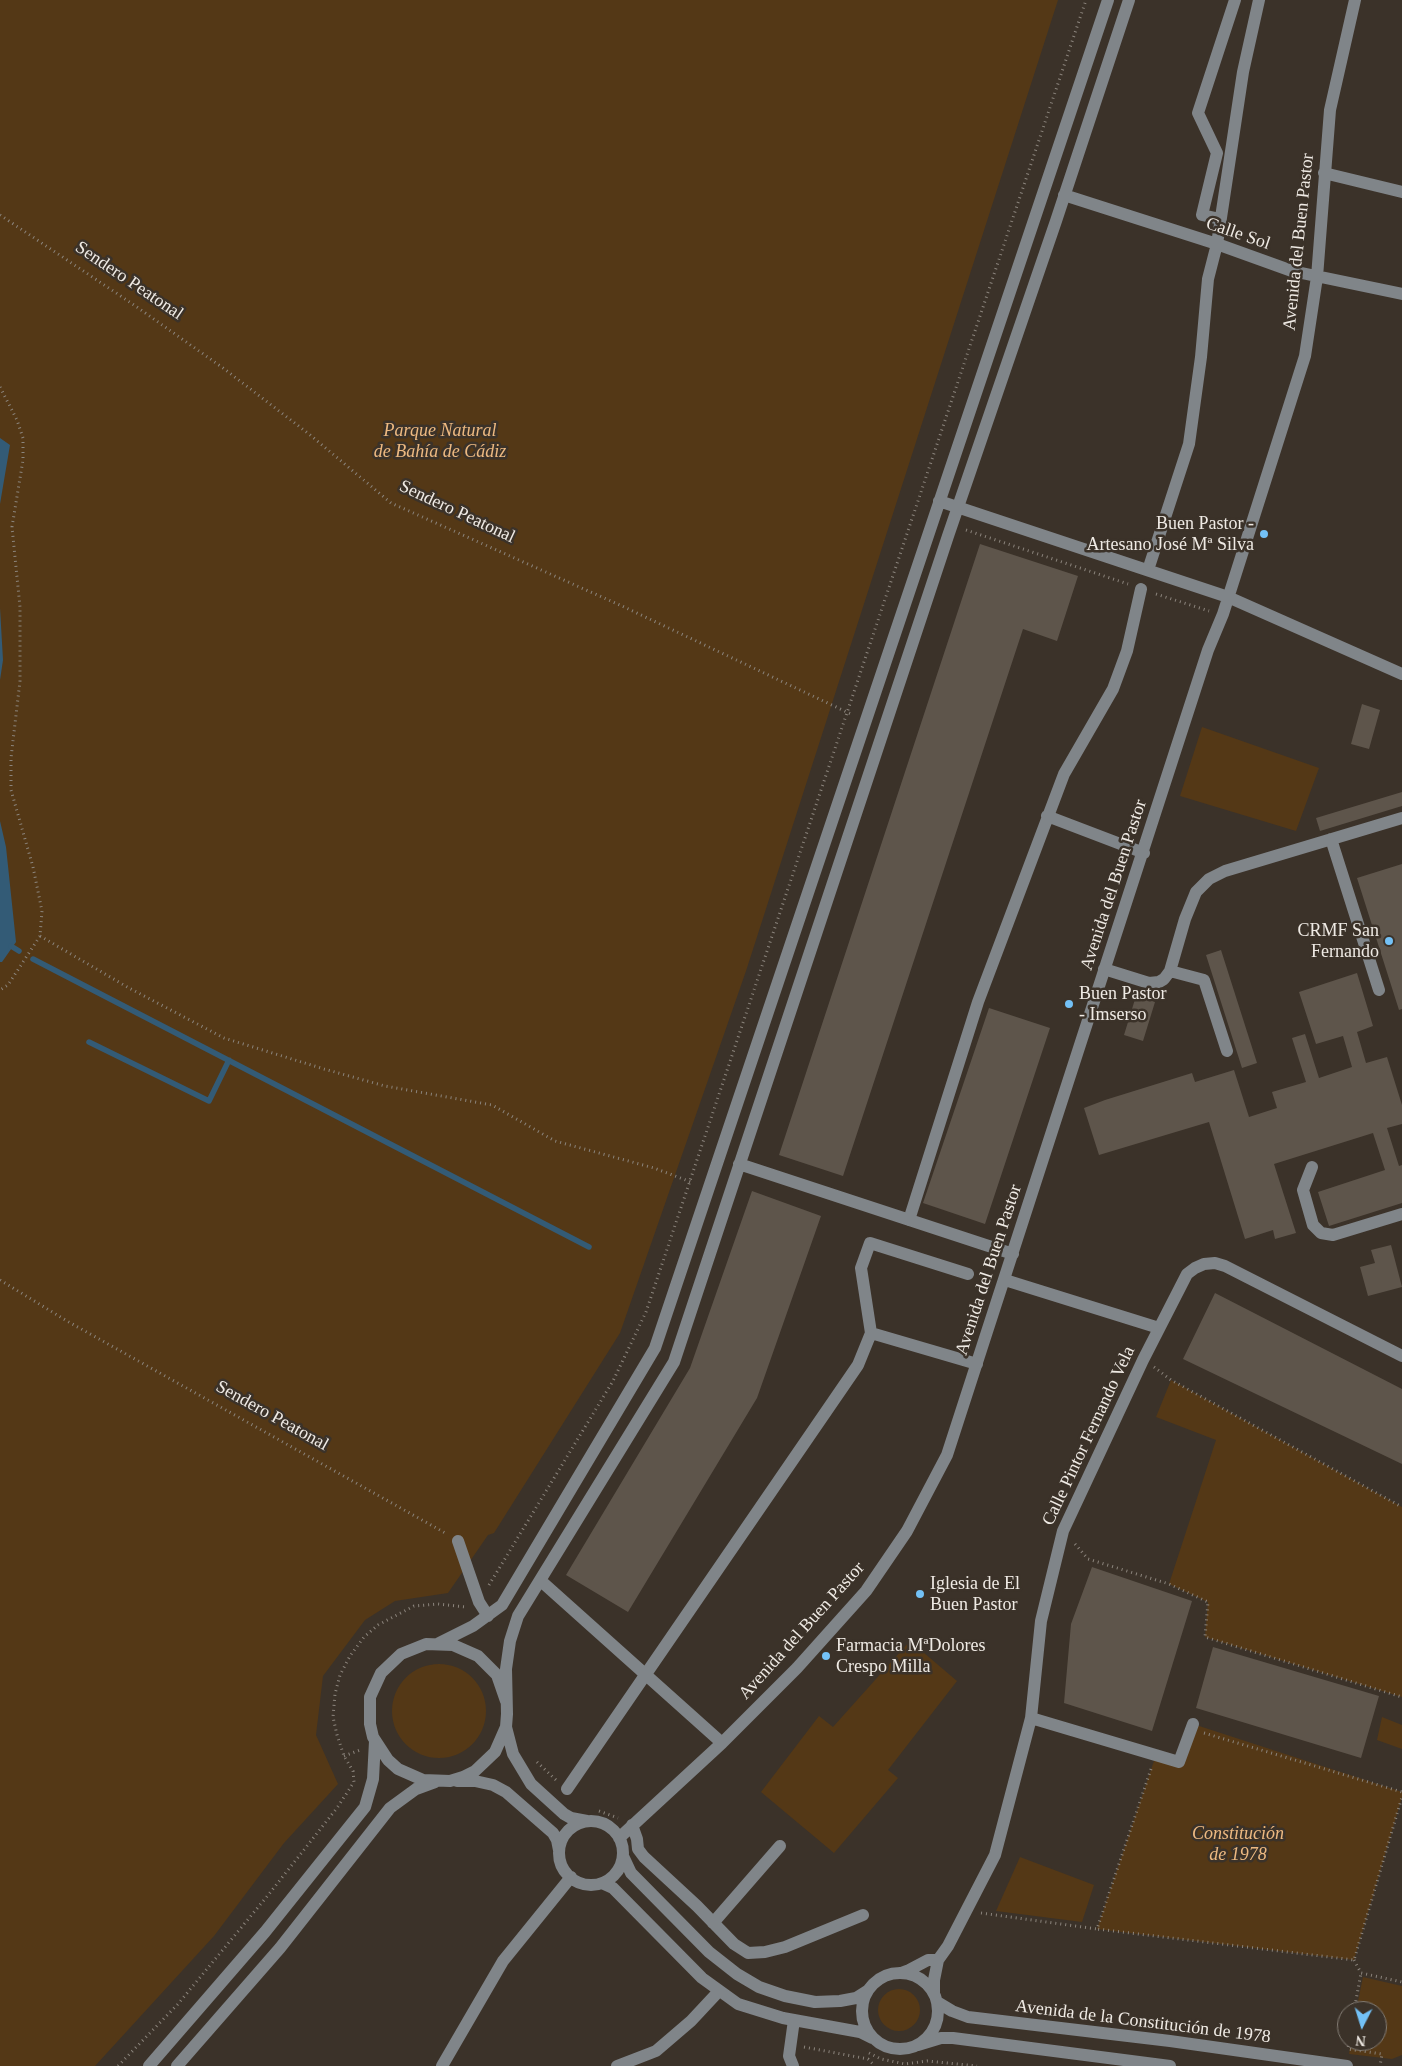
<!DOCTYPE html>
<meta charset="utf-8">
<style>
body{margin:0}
#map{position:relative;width:1402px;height:2066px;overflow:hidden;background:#3b3229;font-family:"Times New Roman",serif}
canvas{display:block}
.north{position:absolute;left:1337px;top:2001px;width:50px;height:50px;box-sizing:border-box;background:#3b3229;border:1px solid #837c74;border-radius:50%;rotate:185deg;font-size:14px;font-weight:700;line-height:20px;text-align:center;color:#efeae4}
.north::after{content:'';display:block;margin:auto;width:18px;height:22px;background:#73c1f6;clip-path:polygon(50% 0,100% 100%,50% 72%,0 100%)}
</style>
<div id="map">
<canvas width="1402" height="2066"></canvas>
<div class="north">N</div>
</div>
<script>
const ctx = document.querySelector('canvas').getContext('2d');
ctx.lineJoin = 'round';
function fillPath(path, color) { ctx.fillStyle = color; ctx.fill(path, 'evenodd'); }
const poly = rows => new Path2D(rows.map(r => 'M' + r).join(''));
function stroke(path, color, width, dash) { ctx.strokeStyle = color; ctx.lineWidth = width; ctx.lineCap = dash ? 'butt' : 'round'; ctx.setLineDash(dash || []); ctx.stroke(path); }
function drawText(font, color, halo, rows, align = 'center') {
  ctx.font = font + ' "Times New Roman",serif'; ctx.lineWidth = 5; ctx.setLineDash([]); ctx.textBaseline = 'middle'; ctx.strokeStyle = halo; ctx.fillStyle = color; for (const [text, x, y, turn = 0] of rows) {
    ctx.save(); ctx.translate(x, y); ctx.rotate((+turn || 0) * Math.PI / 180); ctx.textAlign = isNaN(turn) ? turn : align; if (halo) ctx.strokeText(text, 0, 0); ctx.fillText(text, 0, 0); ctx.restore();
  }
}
const green = poly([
 [0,0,1058,0,746,971,620,1333,494,1533,488,1535,448,1593,395,1601,365,1620,323,1676,316,1735,338,1784,284,1843,214,1936,95,2066,0,2066],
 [1202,727,1319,768,1296,831,1180,796],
 [1171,1380,1402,1507,1402,1697,1205,1637,1208,1602,1169,1584,1216,1440,1156,1417],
 [910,1641,957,1681,888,1770,898,1778,834,1853,761,1792,819,1716,833,1727],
 '392 1711a47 47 0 1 1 94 0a47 47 0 1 1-94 0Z',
 [1382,1717,1402,1725,1402,1749,1377,1740],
 [1193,1724,1402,1792,1402,1797,1354,1960,1097,1929,1156,1755,1179,1762],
 [1020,1857,1094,1885,1082,1922,996,1911],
 [1363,1977,1402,1986,1402,2055,1392,2059,1349,2054,1351,2041,1377,2041,1377,2011,1356,2011],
 '878 2010a21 21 0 1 1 42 0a21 21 0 1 1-42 0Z'
]);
const water = poly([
 [0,438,10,445,0,504],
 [0,608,3,660,0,680],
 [0,821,6,847,16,942,2,962,0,962]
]);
const stream = poly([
 [11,946,19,951],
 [33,959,589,1247],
 [89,1042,209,1101,229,1060]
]);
const building = poly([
 [980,544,1078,576,1057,641,1023,629,843,1176,779,1155],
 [1362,704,1380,710,1369,749,1351,744],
 [1402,792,1402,806,1320,831,1316,818],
 [1402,864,1402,1009,1399,1010,1357,878],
 [1221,950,1257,1063,1242,1068,1206,955],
 [1357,973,1373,1026,1357,1032,1366,1063,1387,1057,1402,1105,1402,1124,1387,1128,1399,1166,1402,1165,1402,1203,1329,1226,1318,1192,1385,1170,1373,1133,1274,1164,1296,1233,1275,1239,1273,1230,1245,1239,1209,1122,1099,1155,1084,1108,1105,1100,1192,1073,1195,1082,1234,1070,1249,1117,1277,1108,1272,1092,1306,1082,1292,1038,1305,1034,1319,1078,1352,1067,1343,1036,1316,1044,1299,992],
 [1136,996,1155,1002,1143,1041,1124,1035],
 [989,1008,1050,1028,985,1224,923,1203],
 [752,1191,821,1216,757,1398,628,1612,566,1575,690,1368],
 [1391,1245,1402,1287,1368,1296,1360,1267,1375,1263,1371,1250],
 [1215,1293,1402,1389,1402,1464,1183,1359],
 [1092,1567,1192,1601,1152,1731,1064,1703,1071,1624],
 [1213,1647,1379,1696,1361,1758,1196,1708]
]);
const path = poly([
 [0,215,134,305,223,368,309,434,391,503,622,606,853,715],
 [0,387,17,420,23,438,23,460,12,527,20,607,20,681,11,758,11,790,33,867,42,911,40,936,8,985,0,990],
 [966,530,1128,584],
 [1156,594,1209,611],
 [40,936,129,988,224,1038,324,1069,385,1086,492,1105,555,1141,654,1168,691,1182],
 [0,1280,67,1321,447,1534],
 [1154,1367,1171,1380,1402,1507],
 [1075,1544,1088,1559,1169,1584,1208,1602,1205,1637,1402,1697],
 [489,1585,613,1381,646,1312,1086,0],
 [1204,1733,1402,1792],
 [344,1756,360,1750],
 [537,1762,556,1780],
 [1151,1769,1097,1929,1354,1960,1402,1797],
 [599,1811,618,1818],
 [981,1913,1097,1929],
 [1354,1960,1361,1973,1402,1982],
 [1354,2011,1361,1973],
 [1349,2041,1348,2049,1382,2054,1380,2066],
 [804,2047,868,2059,875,2066],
 [869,2053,881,2059,905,2064,927,2061,977,2066],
 [118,2066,178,2004,269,1894,337,1808,354,1782,353,1771,344,1756,337,1735,333,1717,335,1694,340,1675,350,1656,364,1637,378,1625,414,1606,438,1604,466,1607]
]);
const minor = poly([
 [1324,173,1402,192],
 [1064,195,1217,244,1292,271,1402,294],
 [1220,219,1202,215,1217,153,1198,113,1235,0],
 [939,501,1228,597,1402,674],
 [1148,570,1189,444,1201,357,1208,279,1217,244,1243,72,1259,0],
 [1047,816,1144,853],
 [1331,839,1379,990],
 [1104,969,1149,983,1159,982,1164,979,1170,971,1185,919,1196,892,1209,879,1225,871,1402,818],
 [1170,971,1204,980,1227,1051],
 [739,1164,1013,1254],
 [1312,1167,1303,1190,1313,1225,1321,1233,1333,1235,1402,1214],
 [909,1220,978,1002,1064,774,1113,689,1127,651,1141,589],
 [968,1274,870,1243,861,1268,871,1333,977,1364],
 [1005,1280,1159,1328],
 [458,1541,479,1602,488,1616],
 [541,1581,722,1743],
 [439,1643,473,1626,502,1605,655,1348,1108,0],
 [506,1701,497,1675,478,1656,453,1645,426,1644,401,1654,381,1673,370,1697,370,1724,373,1737,388,1760,398,1769,423,1780,450,1781,463,1777,475,1771,495,1752,506,1727,507,1714,506,1669,510,1641,518,1616,674,1362,948,536,1056,221,1129,0],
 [1031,1718,1179,1762,1193,1724],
 [506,1727,513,1754,531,1784,564,1814,571,1818,587,1821],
 [457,1781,475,1781,493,1785,506,1792,553,1833,557,1840,559,1850],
 [567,1789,858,1365,871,1333],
 '559 1853a32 32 0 1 1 64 0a32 32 0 1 1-64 0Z',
 [632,1825,637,1839,638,1849,644,1857,697,1906,734,1944,748,1953,765,1952,785,1947,863,1915],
 [619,1838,722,1743,797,1668,866,1591,907,1531,947,1455,1208,650,1223,614,1305,356,1317,277,1330,110,1355,0],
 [623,1856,631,1873,709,1952,737,1974,759,1987,785,1996,815,2002,840,2001,856,1998,867,1991],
 [602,1883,613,1888,702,1978,738,2004,783,2018,860,2032,872,2038],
 [713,1923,780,1846],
 '862 2011a38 38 0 1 1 76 0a38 38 0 1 1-76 0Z',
 [901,1973,909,1970,928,1960,938,1960],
 [934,1993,934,1980,938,1960,948,1946,995,1855,1031,1718,1041,1621,1063,1531,1143,1360,1187,1274,1195,1268,1204,1264,1215,1263,1225,1266,1402,1356],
 [937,2002,952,2011,968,2017,1170,2041,1347,2066],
 [918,2045,941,2038,953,2038,1170,2066],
 [149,2066,265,1932,365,1807,373,1779,375,1741],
 [177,2066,280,1948,390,1808,416,1789,435,1782],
 [442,2066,503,1961,571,1877],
 [617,2066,656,2051,691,2021,719,1991],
 [793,2066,789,2056,794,2020]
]);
const markers = [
 [1264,534,5,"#73c1f6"],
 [1389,941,5,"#73c1f6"],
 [1069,1004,5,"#73c1f6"],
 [920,1594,5,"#73c1f6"],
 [826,1656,5,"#73c1f6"]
];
const streetNames = [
 ["Calle Sol",1238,234,19],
 ["Avenida del Buen Pastor",1299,242,-84],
 ["Sendero Peatonal",129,281,34],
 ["Sendero Peatonal",457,512,25],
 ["Avenida del Buen Pastor",1114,885,-72],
 ["Avenida del Buen Pastor",989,1270,-72],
 ["Sendero Peatonal",272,1416,29],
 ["Calle Pintor Fernando Vela",1089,1436,-65],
 ["Avenida del Buen Pastor",802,1631,-48],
 ["Avenida de la Constitución de 1978",1143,2022,7]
];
const parkNames = [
 ["Parque Natural",440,431],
 ["de Bahía de Cádiz",440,452],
 ["Constitución",1238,1834],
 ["de 1978",1238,1855]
];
const poiNames = [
 ["Buen Pastor -",1254,524,"right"],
 ["Artesano José Mª Silva",1254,545,"right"],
 ["CRMF San",1379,931,"right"],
 ["Fernando",1379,952,"right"],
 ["Buen Pastor",1079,994],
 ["- Imserso",1079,1015],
 ["Iglesia de El",930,1584],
 ["Buen Pastor",930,1605],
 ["Farmacia MªDolores",836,1646],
 ["Crespo Milla",836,1667]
];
fillPath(green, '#543816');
fillPath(water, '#335b76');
stroke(stream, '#335b76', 5.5);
fillPath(building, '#5e554b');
stroke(path, '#8c857d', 3, [1, 4]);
stroke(minor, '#808589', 12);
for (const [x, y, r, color] of markers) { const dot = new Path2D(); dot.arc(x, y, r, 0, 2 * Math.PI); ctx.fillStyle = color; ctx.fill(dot); stroke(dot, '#3b3229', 2); }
drawText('18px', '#efeae4', '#3b3229', streetNames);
drawText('italic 18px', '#edb981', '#3b3229', parkNames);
drawText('18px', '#efeae4', '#3b3229', poiNames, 'left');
</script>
